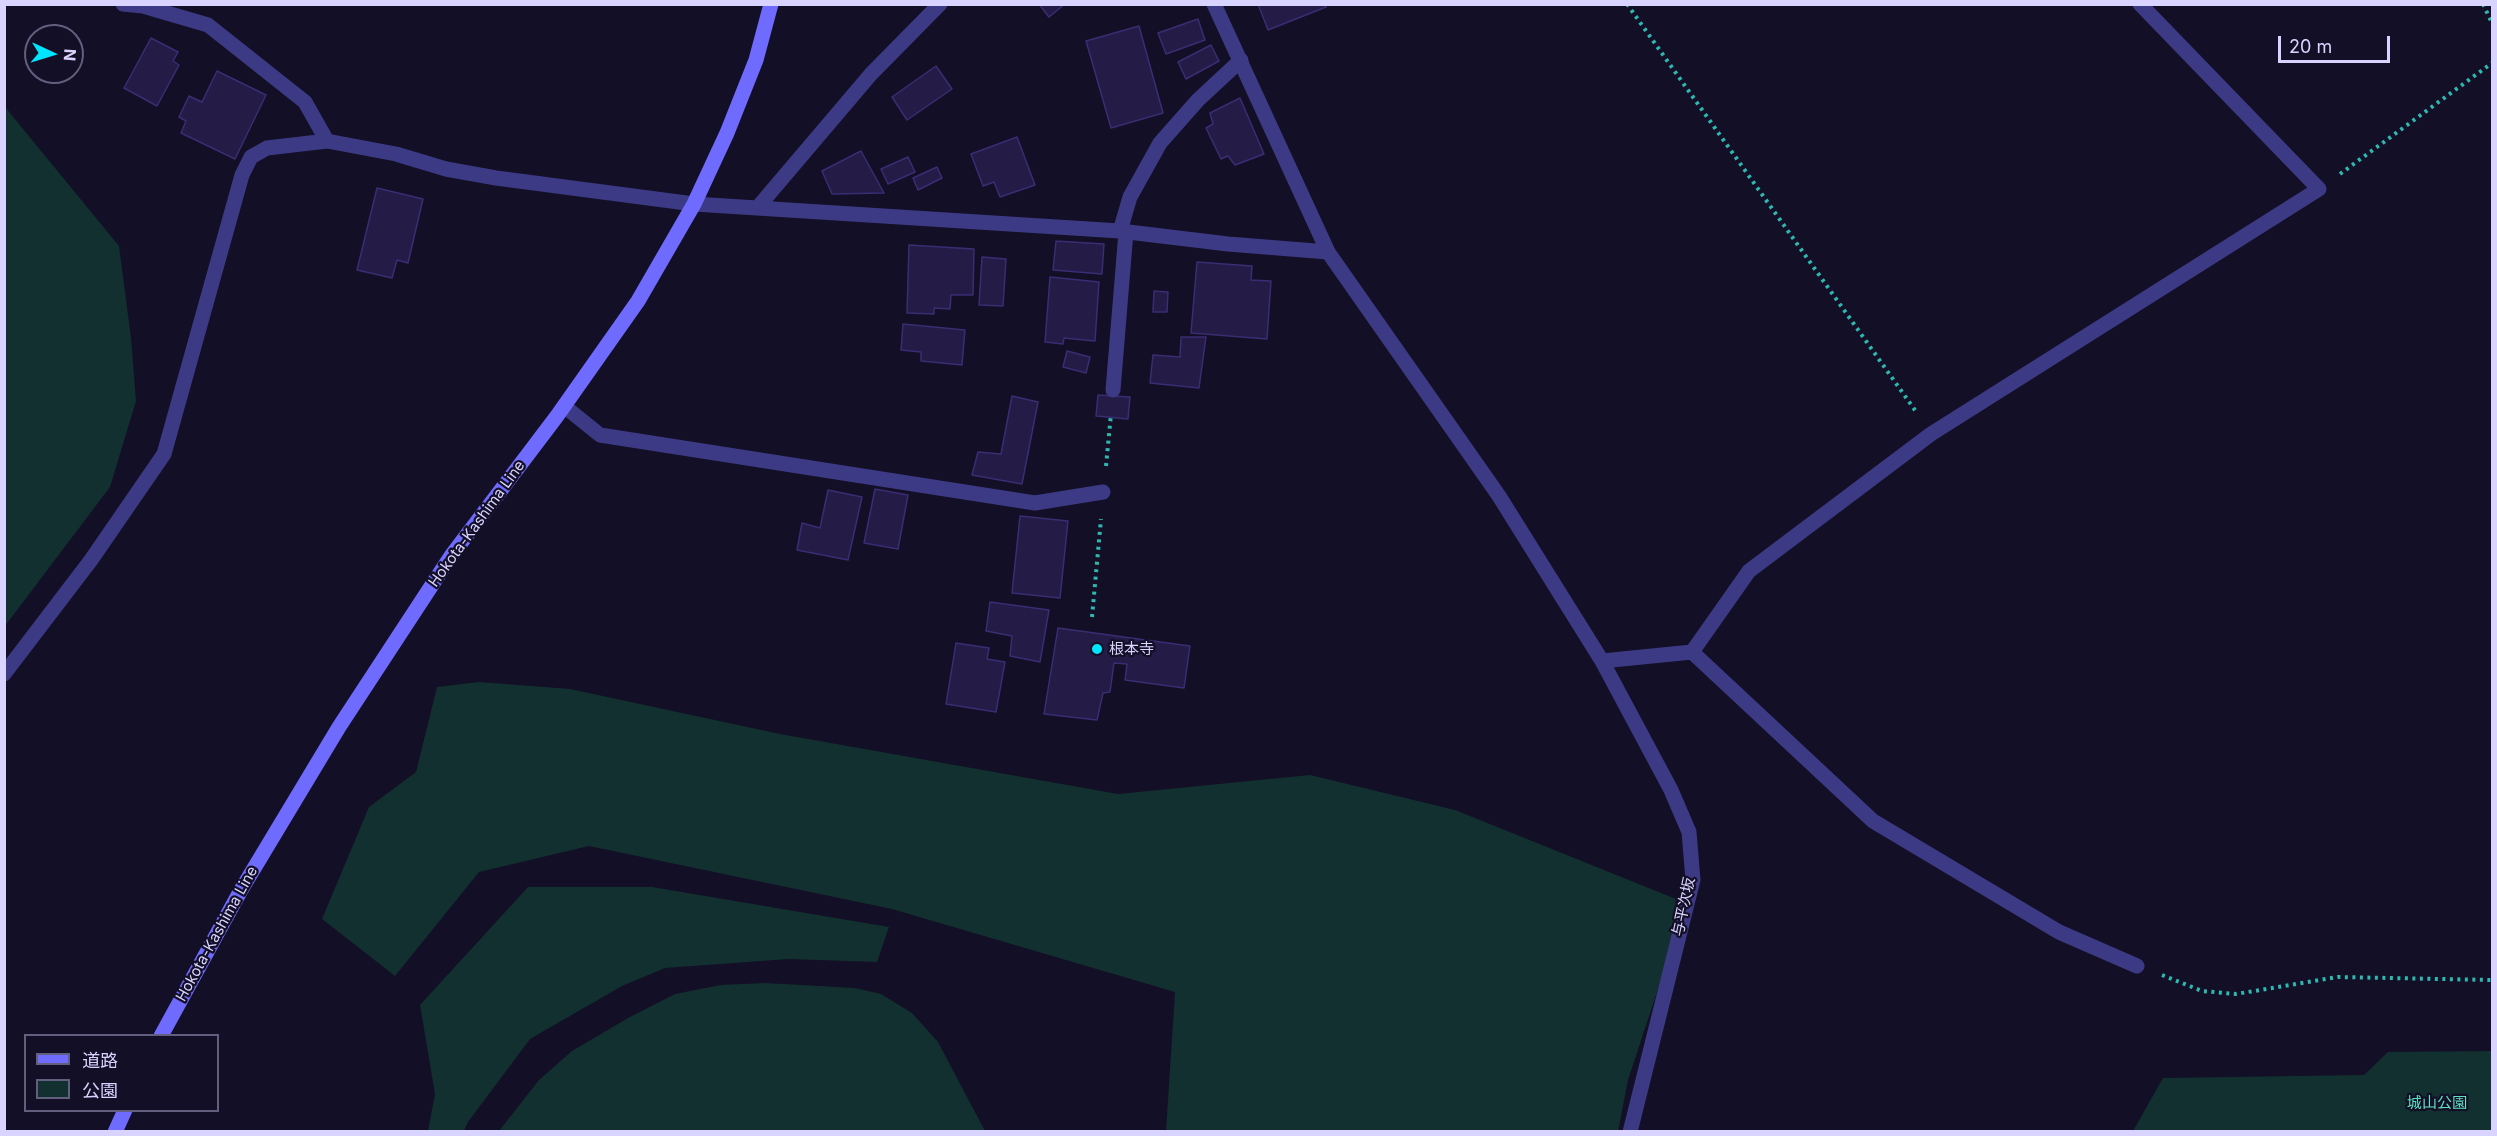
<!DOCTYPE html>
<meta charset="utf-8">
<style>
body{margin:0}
#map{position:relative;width:2497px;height:1136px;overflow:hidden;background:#130f26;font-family:Inter,"Noto Sans JP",sans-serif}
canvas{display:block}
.frame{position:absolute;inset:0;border:6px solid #d9d4ff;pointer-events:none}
.legend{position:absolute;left:24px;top:1034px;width:195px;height:78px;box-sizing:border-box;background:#130f26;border:2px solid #625e7d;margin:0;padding:8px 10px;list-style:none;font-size:18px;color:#d9d4ff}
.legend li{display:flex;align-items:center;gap:12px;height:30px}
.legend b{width:30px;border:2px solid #625e7d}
.north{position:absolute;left:24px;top:24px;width:60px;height:60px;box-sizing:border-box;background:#130f26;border:2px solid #625e7d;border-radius:50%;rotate:94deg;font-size:16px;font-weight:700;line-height:24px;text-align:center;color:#d9d4ff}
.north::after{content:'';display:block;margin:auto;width:21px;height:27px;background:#00e5ff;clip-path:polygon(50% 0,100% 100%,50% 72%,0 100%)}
.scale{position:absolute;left:2278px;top:36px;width:112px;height:27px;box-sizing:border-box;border:3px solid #d9d4ff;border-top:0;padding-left:8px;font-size:18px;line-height:21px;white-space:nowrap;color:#d9d4ff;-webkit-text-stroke:4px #130f26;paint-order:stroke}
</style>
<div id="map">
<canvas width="2497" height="1136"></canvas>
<div class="frame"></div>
<ul class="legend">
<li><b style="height:8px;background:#6f6bff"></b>道路</li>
<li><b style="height:16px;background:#12302f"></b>公園</li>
</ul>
<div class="north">N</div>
<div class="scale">20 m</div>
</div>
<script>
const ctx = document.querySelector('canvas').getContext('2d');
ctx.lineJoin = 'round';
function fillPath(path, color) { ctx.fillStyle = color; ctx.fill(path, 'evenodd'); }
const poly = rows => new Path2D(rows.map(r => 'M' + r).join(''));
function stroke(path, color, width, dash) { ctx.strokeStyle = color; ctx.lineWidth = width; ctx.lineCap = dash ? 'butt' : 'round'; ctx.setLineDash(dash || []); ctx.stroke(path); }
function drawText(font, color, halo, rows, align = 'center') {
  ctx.font = font + ' Inter,"Noto Sans JP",sans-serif'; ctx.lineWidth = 4.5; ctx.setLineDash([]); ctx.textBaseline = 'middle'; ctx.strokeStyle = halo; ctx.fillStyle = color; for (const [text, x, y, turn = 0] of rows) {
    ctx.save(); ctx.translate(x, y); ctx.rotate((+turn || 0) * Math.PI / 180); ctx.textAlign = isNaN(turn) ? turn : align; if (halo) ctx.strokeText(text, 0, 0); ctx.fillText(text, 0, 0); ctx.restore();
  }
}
const green = poly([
 [5,107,119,246,131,338,136,401,110,487,5,626],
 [479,682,570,689,780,734,1118,794,1310,775,1455,810,1676,899,1672,939,1658,989,1628,1080,1618,1132,1166,1131,1175,992,892,909,589,846,479,872,395,976,322,919,369,807,416,772,437,687],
 [528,887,652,887,889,927,877,962,789,959,665,968,622,986,530,1039,468,1122,464,1131,428,1131,435,1094,420,1005],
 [765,983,855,988,881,994,912,1013,938,1042,985,1131,499,1131,539,1080,572,1051,628,1018,675,994,721,985],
 [2492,1051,2492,1131,2133,1131,2163,1078,2364,1075,2388,1052]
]);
const building = poly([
 [1039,4,1065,4,1049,17,1039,4],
 [1258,4,1325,4,1326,7,1268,30,1258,4],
 [1198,19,1205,40,1166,54,1158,33,1198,19],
 [1139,26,1163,113,1111,128,1086,41,1139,26],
 [151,38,178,52,173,61,179,65,157,106,124,88,151,38],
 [1211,45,1219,61,1186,79,1178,62,1211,45],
 [936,66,952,89,907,120,892,97,936,66],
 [217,71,266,95,235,159,181,133,186,121,179,117,189,96,202,102,217,71],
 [1240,98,1264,154,1235,165,1228,156,1221,159,1206,128,1213,124,1210,113,1240,98],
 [1017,137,1035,185,1000,197,994,182,983,186,971,154,1017,137],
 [861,151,884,193,832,194,822,171,861,151],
 [908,157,915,172,888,184,881,169,908,157],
 [937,167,942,178,918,190,913,178,937,167],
 [377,188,423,199,408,263,397,260,392,278,357,270,377,188],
 [1056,241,1104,244,1102,274,1053,270,1056,241],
 [909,245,974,249,973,295,951,295,950,309,934,308,934,314,907,313,909,245],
 [982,257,1006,259,1003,306,979,305,982,257],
 [1197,262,1252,266,1251,280,1271,281,1267,339,1191,333,1197,262],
 [1050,277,1099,282,1095,341,1064,338,1063,344,1045,342,1050,277],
 [1154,291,1168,292,1167,312,1153,312,1154,291],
 [903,324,965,330,962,365,921,361,921,352,901,350,903,324],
 [1181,337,1206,337,1199,388,1150,383,1153,355,1180,357,1181,337],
 [1067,351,1090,357,1086,373,1063,367,1067,351],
 [1098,395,1130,397,1128,419,1096,416,1098,395],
 [1012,396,1038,402,1022,484,972,475,978,452,1001,454,1012,396],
 [875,489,908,495,898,549,864,543,875,489],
 [828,490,862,497,848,560,797,550,802,523,820,528,828,490],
 [1020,516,1068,521,1060,598,1012,593,1020,516],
 [990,602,1049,610,1040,662,1010,656,1012,636,986,631,990,602],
 [1058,628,1190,646,1184,688,1125,680,1127,664,1114,663,1110,692,1103,693,1097,720,1044,714,1058,628],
 [956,643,989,648,987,659,1005,662,996,712,946,704,956,643]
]);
const path = poly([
 [1627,4,1917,413],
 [2483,4,2492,23],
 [2340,174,2492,63],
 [1106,466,1111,414],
 [1092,617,1101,519],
 [2162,975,2202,991,2236,994,2338,977,2492,980]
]);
const service = poly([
 [1120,231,1130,197,1160,143,1198,100,1241,60],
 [1113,390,1126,232],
 [564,406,600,435,1035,503,1103,492],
 [4,674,91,560,164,454,242,175,251,157,267,148,327,141,305,102,208,25,143,6,123,4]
]);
const minor = poly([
 [1214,4,1328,252,1499,496,1602,661,1692,652,1749,571,1931,434,2319,189,2140,4],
 [327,141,396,154,446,169,496,178,694,204,1120,231,1228,244,1328,252],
 [758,207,871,74,940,4],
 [1692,652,1873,821,2059,932,2137,966],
 [1602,661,1671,790,1689,832,1693,880,1630,1132]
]);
const secondary = poly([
 [161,1036,241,890,339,727,451,556,557,416,638,301,694,204,727,133,756,60,771,4],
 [115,1132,125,1110]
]);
const markers = [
 [1097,649,6,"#00e5ff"]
];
const streetNames = [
 ["Hokota-Kashima Line",477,524,-54],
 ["与平次坂",1684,907,-78],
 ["Hokota-Kashima Line",217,934,-61]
];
const poiNames = [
 ["根本寺",1109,649]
];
const parkNames = [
 ["城山公園",2437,1103]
];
fillPath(green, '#12302f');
fillPath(building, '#241b47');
stroke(building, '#3b2d73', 1.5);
stroke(path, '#2fb8b0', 4, [3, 4.5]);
stroke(service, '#3d3a85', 15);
stroke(minor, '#3d3a85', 15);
stroke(secondary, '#6f6bff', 15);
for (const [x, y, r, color] of markers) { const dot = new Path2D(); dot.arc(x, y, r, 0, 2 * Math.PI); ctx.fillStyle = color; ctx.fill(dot); stroke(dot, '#130f26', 2); }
drawText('15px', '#d9d4ff', '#130f26', streetNames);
drawText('15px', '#d9d4ff', '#130f26', poiNames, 'left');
drawText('15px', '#5fe0c0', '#130f26', parkNames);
</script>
